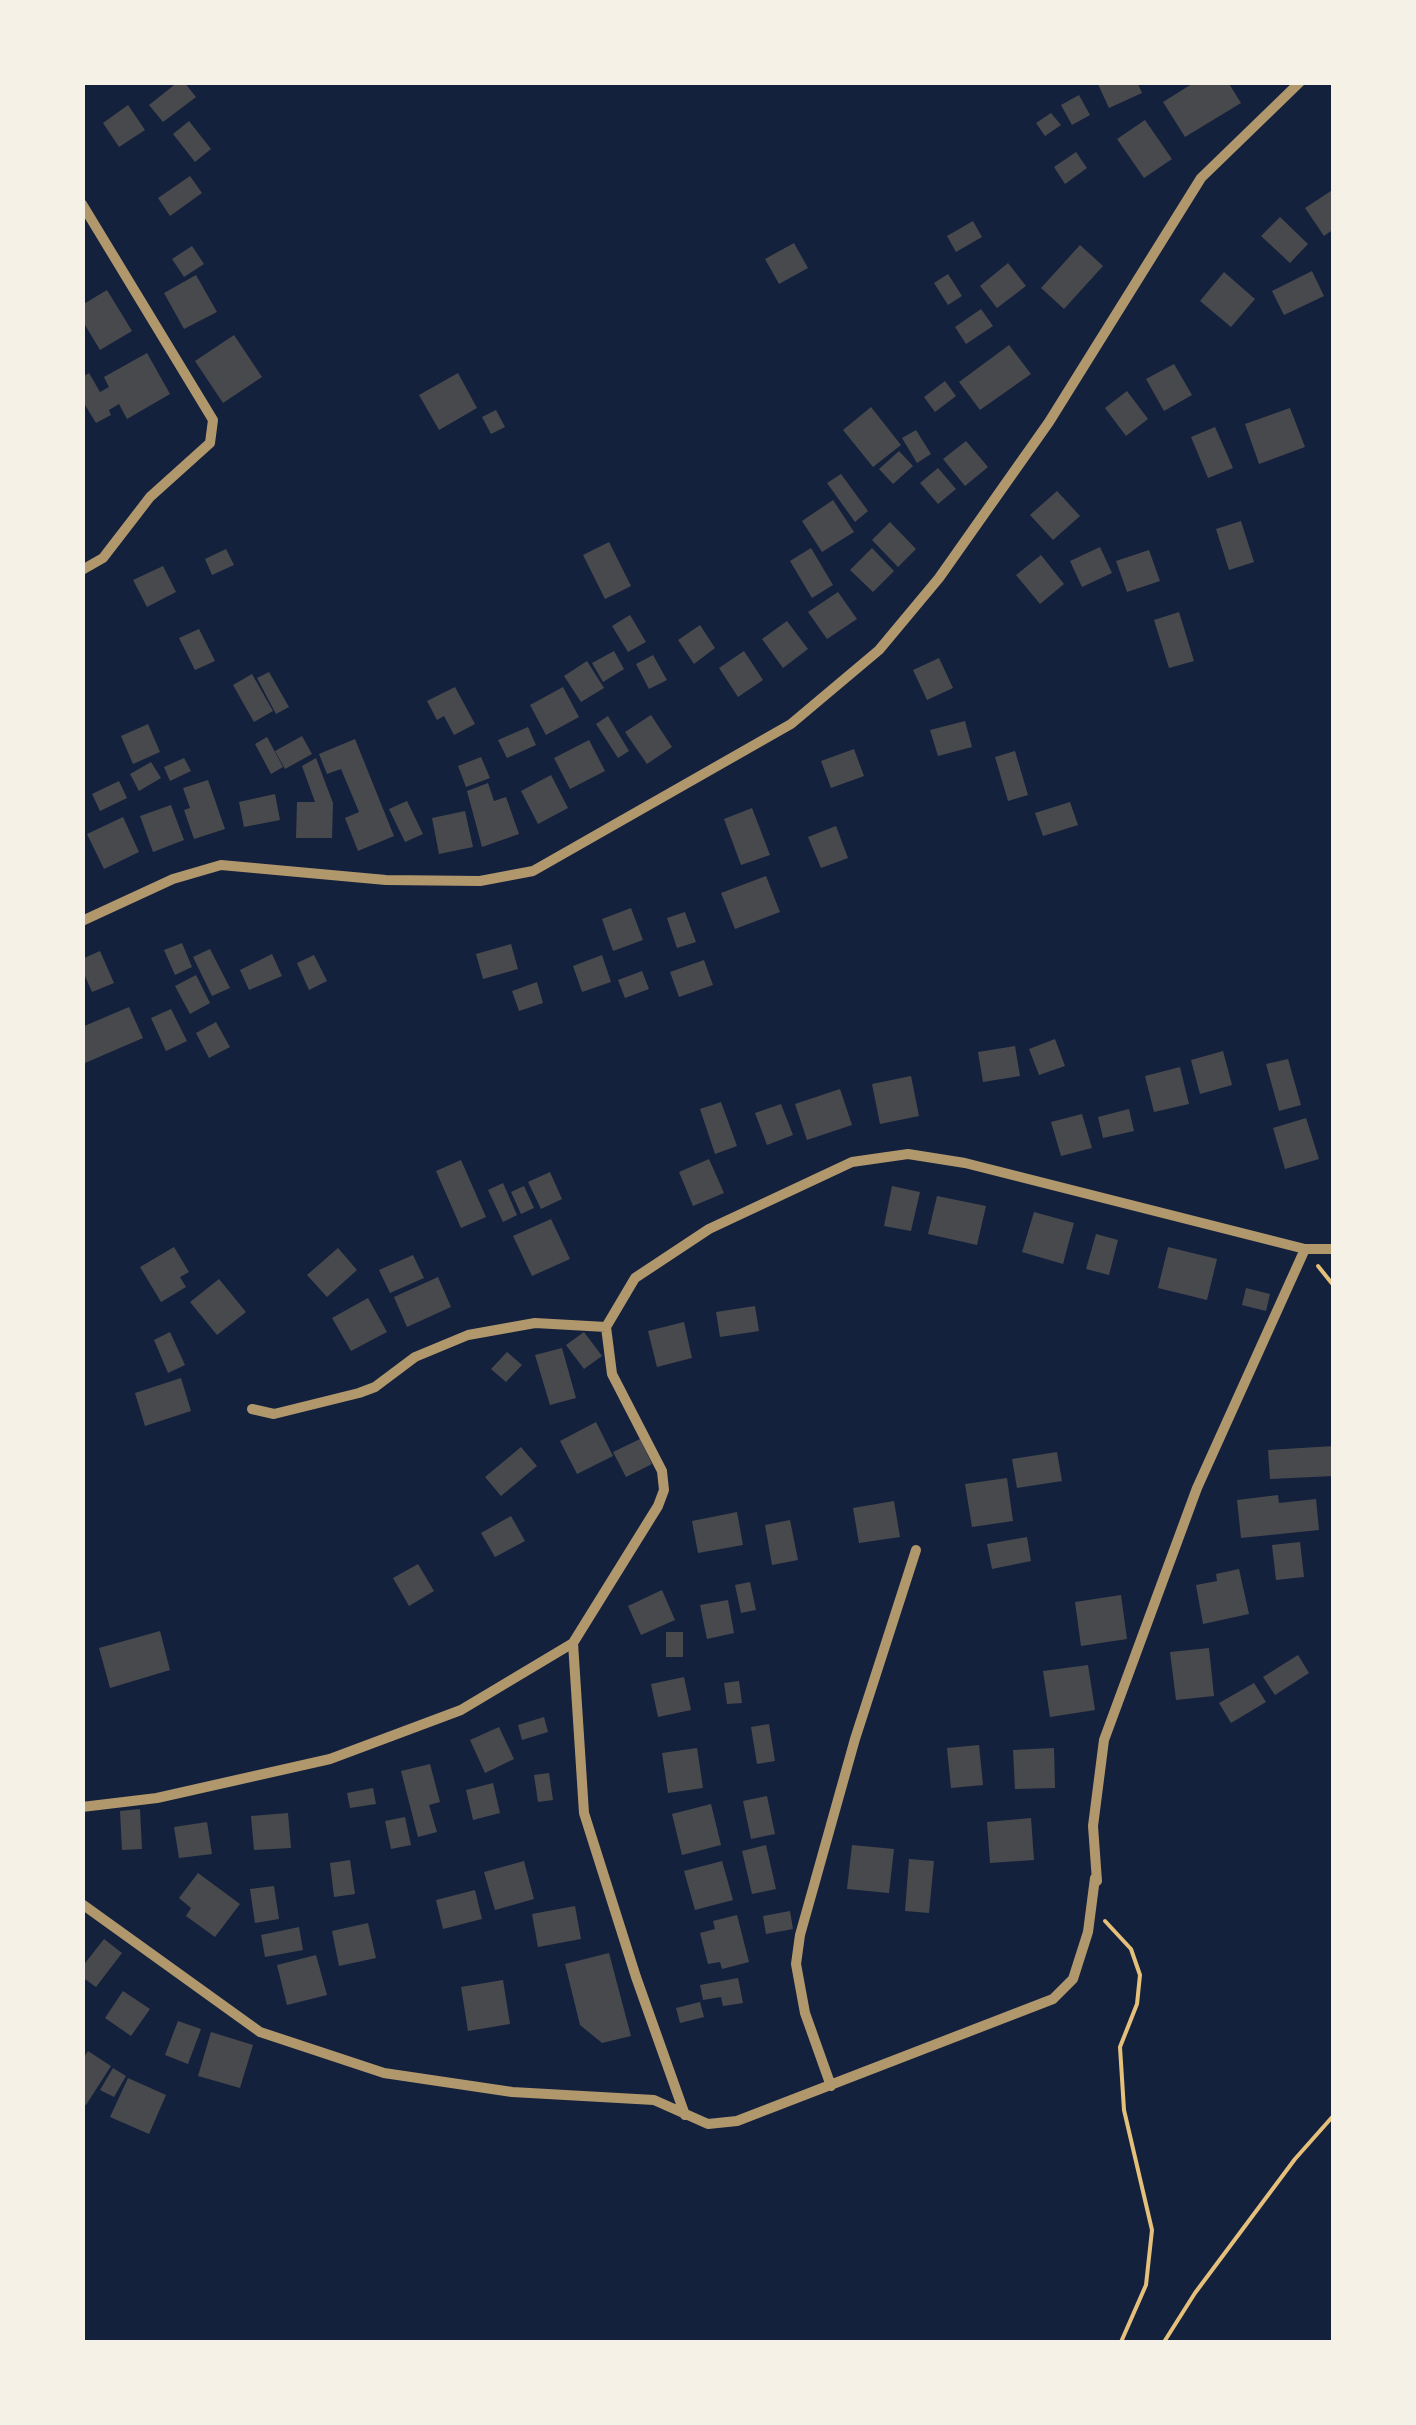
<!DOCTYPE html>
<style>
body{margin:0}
#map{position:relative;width:1416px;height:2425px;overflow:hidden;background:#14213d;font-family:"DM Sans",sans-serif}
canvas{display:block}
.frame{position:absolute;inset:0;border:85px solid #f6f1e7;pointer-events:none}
</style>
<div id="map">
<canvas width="1416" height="2425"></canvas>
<div class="frame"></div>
</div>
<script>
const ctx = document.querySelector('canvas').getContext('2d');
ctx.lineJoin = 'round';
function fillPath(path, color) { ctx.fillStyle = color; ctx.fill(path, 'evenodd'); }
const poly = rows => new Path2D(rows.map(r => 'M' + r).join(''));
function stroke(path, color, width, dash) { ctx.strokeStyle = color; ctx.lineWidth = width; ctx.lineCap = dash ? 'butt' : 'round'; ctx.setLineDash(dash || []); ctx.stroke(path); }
const building = poly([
 [178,82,184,82,196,97,163,122,149,105],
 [1097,82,1137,82,1142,93,1109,108],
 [1195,82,1228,82,1241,103,1185,137,1163,102],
 [1079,95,1090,115,1072,125,1061,105],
 [128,105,145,130,119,147,103,123],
 [1051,113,1061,125,1045,136,1036,123],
 [1145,120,1172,159,1144,178,1117,139],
 [189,121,211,149,195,162,173,134],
 [1076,152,1087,168,1065,184,1054,167],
 [190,176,202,193,170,216,158,198],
 [1334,189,1334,229,1324,236,1305,208],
 [1280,217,1308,244,1290,263,1261,236],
 [973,221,982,237,956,252,947,236],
 [794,243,808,268,779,284,765,259],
 [1080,245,1103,266,1064,309,1041,288],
 [192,246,204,264,184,277,172,259],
 [1008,263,1026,286,997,308,980,286],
 [1312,271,1324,296,1284,315,1272,291],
 [1224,272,1255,299,1231,327,1200,301],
 [948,274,962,296,948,305,934,283],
 [196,275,217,312,184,329,164,293],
 [107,290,132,331,100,350,82,320,82,305],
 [981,309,993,326,966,344,955,327],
 [234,335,262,377,223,403,195,361],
 [1009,345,1031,374,980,410,959,382],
 [147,353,170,394,127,419,119,404,109,410,111,415,96,423,82,400,82,377,89,373,100,392,109,387,104,377],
 [1174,364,1192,395,1164,411,1146,379],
 [458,373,477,408,439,430,419,395],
 [945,381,956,396,935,412,924,397],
 [1127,391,1148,419,1126,436,1105,408],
 [871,407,901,445,873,467,843,430],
 [1290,408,1305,447,1259,464,1245,424],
 [496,410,505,427,491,434,482,417],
 [1215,427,1233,468,1208,478,1191,437],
 [916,430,931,454,917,463,902,438],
 [966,441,988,467,965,486,943,459],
 [899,451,913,466,893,484,879,469],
 [938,468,956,489,938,504,920,483],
 [841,474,868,511,855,522,827,483],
 [1057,491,1080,516,1053,540,1030,515],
 [833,500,854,532,822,552,802,521],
 [1241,521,1254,562,1229,570,1216,529],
 [890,522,916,549,898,567,872,540],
 [609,542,631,586,605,599,583,555],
 [1100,547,1112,573,1082,587,1070,561],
 [811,548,833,585,812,598,790,561],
 [872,548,894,571,873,592,850,570],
 [226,549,234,565,212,575,205,559],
 [1149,550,1160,581,1127,592,1116,561],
 [1041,555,1064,584,1040,604,1016,575],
 [163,566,176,592,147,607,133,580],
 [838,592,857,619,827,639,808,612],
 [1179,612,1194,661,1169,668,1154,620],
 [630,615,646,642,628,652,612,626],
 [787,621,808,649,783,668,762,639],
 [700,625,715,648,694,664,678,640],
 [199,629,215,661,195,670,179,638],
 [614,651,624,669,603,682,592,663],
 [744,651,763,680,738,697,719,668],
 [653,655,667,680,649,689,636,664],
 [939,658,953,688,927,700,913,670],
 [587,661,604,688,581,702,564,676],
 [269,672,289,707,276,714,257,678],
 [252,674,273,711,254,722,233,685],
 [455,687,475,724,454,735,444,716,437,720,427,701],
 [563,687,579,717,546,735,530,705],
 [651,715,672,747,647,764,625,732],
 [608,716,629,751,618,758,596,724],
 [965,721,972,747,938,756,930,730],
 [148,724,160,752,133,764,121,736],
 [528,727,536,745,507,758,498,740],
 [302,736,312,754,285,769,275,751],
 [267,737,283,767,271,774,255,744],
 [355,739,394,836,358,851,345,818,359,812,341,769,327,774,319,754],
 [589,740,605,771,570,789,554,758],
 [854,749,864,776,831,788,821,761],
 [1015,751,1028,795,1008,801,995,757],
 [481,757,490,778,466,787,458,766],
 [184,758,191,771,170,781,164,767],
 [316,758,333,803,332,838,296,838,297,802,315,802,302,766],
 [151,762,161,778,139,791,130,774],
 [551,775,568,808,538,824,521,791],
 [208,780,225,829,194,839,184,810,190,808,183,788],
 [119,781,127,798,100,811,92,794],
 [488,783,494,801,506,797,519,834,482,847,467,791],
 [275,794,280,820,244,827,239,802],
 [407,801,423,834,405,842,389,809],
 [1070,802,1078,825,1043,836,1035,813],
 [171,805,184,840,153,852,140,816],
 [752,808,770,855,741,865,724,819],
 [465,811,473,847,439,854,432,818],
 [123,817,139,852,104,869,87,834],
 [836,826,848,858,821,868,808,837],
 [766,876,780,912,735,929,721,893],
 [631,908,643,940,613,951,602,919],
 [685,912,696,942,677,948,667,918],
 [182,943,192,967,175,975,164,950],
 [511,944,518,969,483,979,476,954],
 [210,949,230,988,212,996,193,957],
 [100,951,114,983,92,992,82,969,82,959],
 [272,954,282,976,249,990,240,970],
 [314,955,327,981,309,990,297,963],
 [602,955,611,982,582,992,573,966],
 [704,960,713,985,679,997,670,972],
 [642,971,649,989,625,998,618,980],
 [196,975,210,1003,190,1014,175,986],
 [537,982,543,1003,519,1011,512,991],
 [129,1007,143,1038,85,1063,82,1027],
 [171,1009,187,1041,166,1051,151,1018],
 [216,1022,230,1047,209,1058,196,1033],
 [1055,1039,1065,1066,1039,1075,1029,1049],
 [1015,1046,1020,1076,983,1082,978,1052],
 [1223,1051,1232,1085,1200,1094,1191,1060],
 [1288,1059,1301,1105,1279,1111,1266,1064],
 [1180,1067,1189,1104,1154,1112,1145,1076],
 [911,1076,919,1116,880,1124,872,1084],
 [840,1089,852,1125,807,1140,795,1104],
 [721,1102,737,1146,715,1154,700,1109],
 [781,1104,793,1135,767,1145,755,1113],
 [1129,1109,1134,1131,1103,1138,1098,1117],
 [1082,1114,1092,1148,1061,1156,1051,1122],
 [1306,1118,1319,1159,1285,1169,1273,1128],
 [709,1159,724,1193,693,1206,679,1172],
 [461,1160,486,1217,461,1228,436,1171],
 [550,1172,562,1199,541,1209,528,1182],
 [503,1183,517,1215,503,1222,488,1190],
 [524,1186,534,1208,521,1214,511,1192],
 [892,1186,920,1192,911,1231,884,1226],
 [937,1196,986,1206,977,1245,928,1234],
 [1034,1212,1074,1223,1063,1264,1022,1252],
 [551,1219,570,1259,532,1276,513,1236],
 [1096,1234,1118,1240,1109,1275,1086,1269],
 [174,1247,189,1272,180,1277,186,1287,161,1302,140,1267],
 [1168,1247,1217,1259,1207,1300,1158,1288],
 [338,1248,357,1270,327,1297,307,1275],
 [413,1255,424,1278,390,1293,379,1270],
 [438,1277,451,1307,407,1327,394,1297],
 [219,1279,246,1312,217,1335,190,1302],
 [1246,1288,1270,1294,1266,1311,1242,1305],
 [368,1298,387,1332,351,1351,332,1318],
 [755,1306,759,1331,720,1337,716,1312],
 [684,1322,692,1358,657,1367,648,1331],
 [170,1332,185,1365,168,1373,154,1340],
 [584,1332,602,1356,584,1369,566,1345],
 [562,1348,576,1398,550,1405,535,1355],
 [507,1352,522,1365,506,1382,491,1369],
 [181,1378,191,1411,145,1426,135,1393],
 [596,1422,613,1456,577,1474,560,1441],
 [640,1439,652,1464,626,1477,613,1452],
 [1334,1446,1334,1476,1270,1479,1268,1450],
 [521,1447,537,1466,501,1496,485,1477],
 [1057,1452,1062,1481,1017,1488,1012,1459],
 [1007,1478,1013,1521,972,1527,965,1484],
 [1278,1495,1279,1503,1316,1499,1319,1530,1241,1538,1237,1500],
 [894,1501,900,1537,859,1543,853,1508],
 [737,1512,743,1545,698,1553,692,1521],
 [511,1516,525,1541,495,1557,481,1533],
 [790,1520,798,1560,772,1565,765,1525],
 [1027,1537,1031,1561,992,1569,987,1544],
 [1300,1542,1304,1577,1276,1580,1272,1545],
 [418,1564,434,1591,409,1606,393,1578],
 [1239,1569,1249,1614,1203,1624,1196,1585,1217,1581,1216,1574],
 [750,1582,756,1610,741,1613,735,1585],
 [662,1590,675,1620,641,1635,628,1606],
 [1121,1595,1127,1639,1081,1646,1075,1602],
 [728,1600,734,1633,707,1639,700,1605],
 [160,1631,170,1670,110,1688,99,1648],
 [666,1632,683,1632,683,1657,666,1657],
 [1209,1648,1214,1696,1176,1700,1170,1652],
 [1298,1655,1309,1673,1275,1695,1263,1677],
 [1088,1665,1095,1710,1050,1717,1043,1671],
 [684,1677,691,1710,658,1717,651,1684],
 [739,1681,742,1703,727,1704,724,1683],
 [1254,1683,1266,1702,1231,1723,1219,1703],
 [544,1717,548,1732,522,1740,518,1725],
 [769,1724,775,1761,757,1764,751,1727],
 [499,1727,514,1759,485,1773,470,1740],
 [979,1745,983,1785,951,1788,947,1748],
 [697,1748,703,1788,668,1793,662,1753],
 [1054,1748,1055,1788,1015,1789,1013,1750],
 [430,1764,440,1802,429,1805,437,1832,418,1837,401,1771],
 [549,1773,553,1800,538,1802,534,1775],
 [493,1783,500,1813,473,1820,466,1790],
 [373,1788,376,1804,350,1808,347,1793],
 [767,1796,775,1834,751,1839,743,1801],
 [711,1804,721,1845,682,1855,672,1814],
 [140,1809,142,1849,122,1850,120,1811],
 [288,1813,291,1848,254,1850,251,1816],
 [405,1817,411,1845,391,1849,385,1821],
 [1031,1818,1034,1860,990,1863,987,1822],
 [207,1822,212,1854,179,1858,174,1827],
 [766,1845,776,1889,752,1894,742,1851],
 [852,1845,894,1849,889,1893,847,1889],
 [909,1859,934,1861,929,1913,905,1911],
 [350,1860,355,1894,334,1897,330,1863],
 [524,1861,534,1899,495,1910,484,1872],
 [722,1861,733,1900,695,1910,684,1871],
 [198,1873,240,1904,215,1937,186,1916,191,1908,179,1898],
 [274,1886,279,1919,255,1923,250,1889],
 [475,1890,482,1919,443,1929,436,1900],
 [575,1906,581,1939,538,1947,532,1914],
 [790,1911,793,1929,766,1934,763,1916],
 [737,1915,749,1962,722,1969,720,1962,708,1964,700,1933,715,1929,713,1921],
 [368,1923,376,1958,339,1966,332,1931],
 [299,1927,303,1950,265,1957,261,1935],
 [104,1939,122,1953,96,1987,82,1977,82,1967],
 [609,1953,631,2036,602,2043,580,2025,565,1964],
 [316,1955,327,1995,287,2005,277,1965],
 [738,1978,743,2003,723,2006,721,1997,703,2000,700,1985],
 [503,1980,510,2024,468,2031,461,1987],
 [123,1991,150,2009,131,2036,105,2018],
 [700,2002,704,2017,680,2023,676,2008],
 [178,2021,201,2029,188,2064,165,2055],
 [211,2032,253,2045,240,2088,198,2076],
 [88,2051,111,2066,86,2105,82,2103,82,2060],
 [113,2068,126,2076,114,2097,100,2090],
 [128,2078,166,2095,149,2134,110,2117]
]);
const path = poly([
 [1318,1266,1334,1286],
 [1105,1921,1131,1949,1140,1975,1137,2004,1120,2047,1124,2110,1152,2230,1146,2285,1121,2342],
 [1164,2342,1195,2293,1295,2159,1334,2115]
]);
const minor = poly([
 [82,204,213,420,210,443,150,497,103,558,82,570],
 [82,921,173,879,221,865,386,880,480,881,533,871,791,724,879,650,939,578,1049,422,1201,178,1300,82],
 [252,1409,274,1414,359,1393,375,1387,415,1357,468,1335,535,1323,606,1327],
 [573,1643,584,1813,636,1977,685,2115],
 [82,1807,157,1798,330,1759,461,1710,573,1643,658,1506,664,1490,662,1471,612,1374,606,1327,635,1278,709,1229,852,1162,908,1154,965,1163,1305,1249,1334,1249],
 [1097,1881,1093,1826,1104,1740,1197,1488,1305,1249],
 [82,1904,260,2032,384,2073,512,2092,654,2100,708,2124,737,2121,1053,1999,1073,1979,1088,1932,1095,1878],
 [831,2086,805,2013,796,1964,800,1935,855,1739,916,1550]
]);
fillPath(building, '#48494c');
stroke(path, '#e5c07b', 4);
stroke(minor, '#b1986c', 10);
</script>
